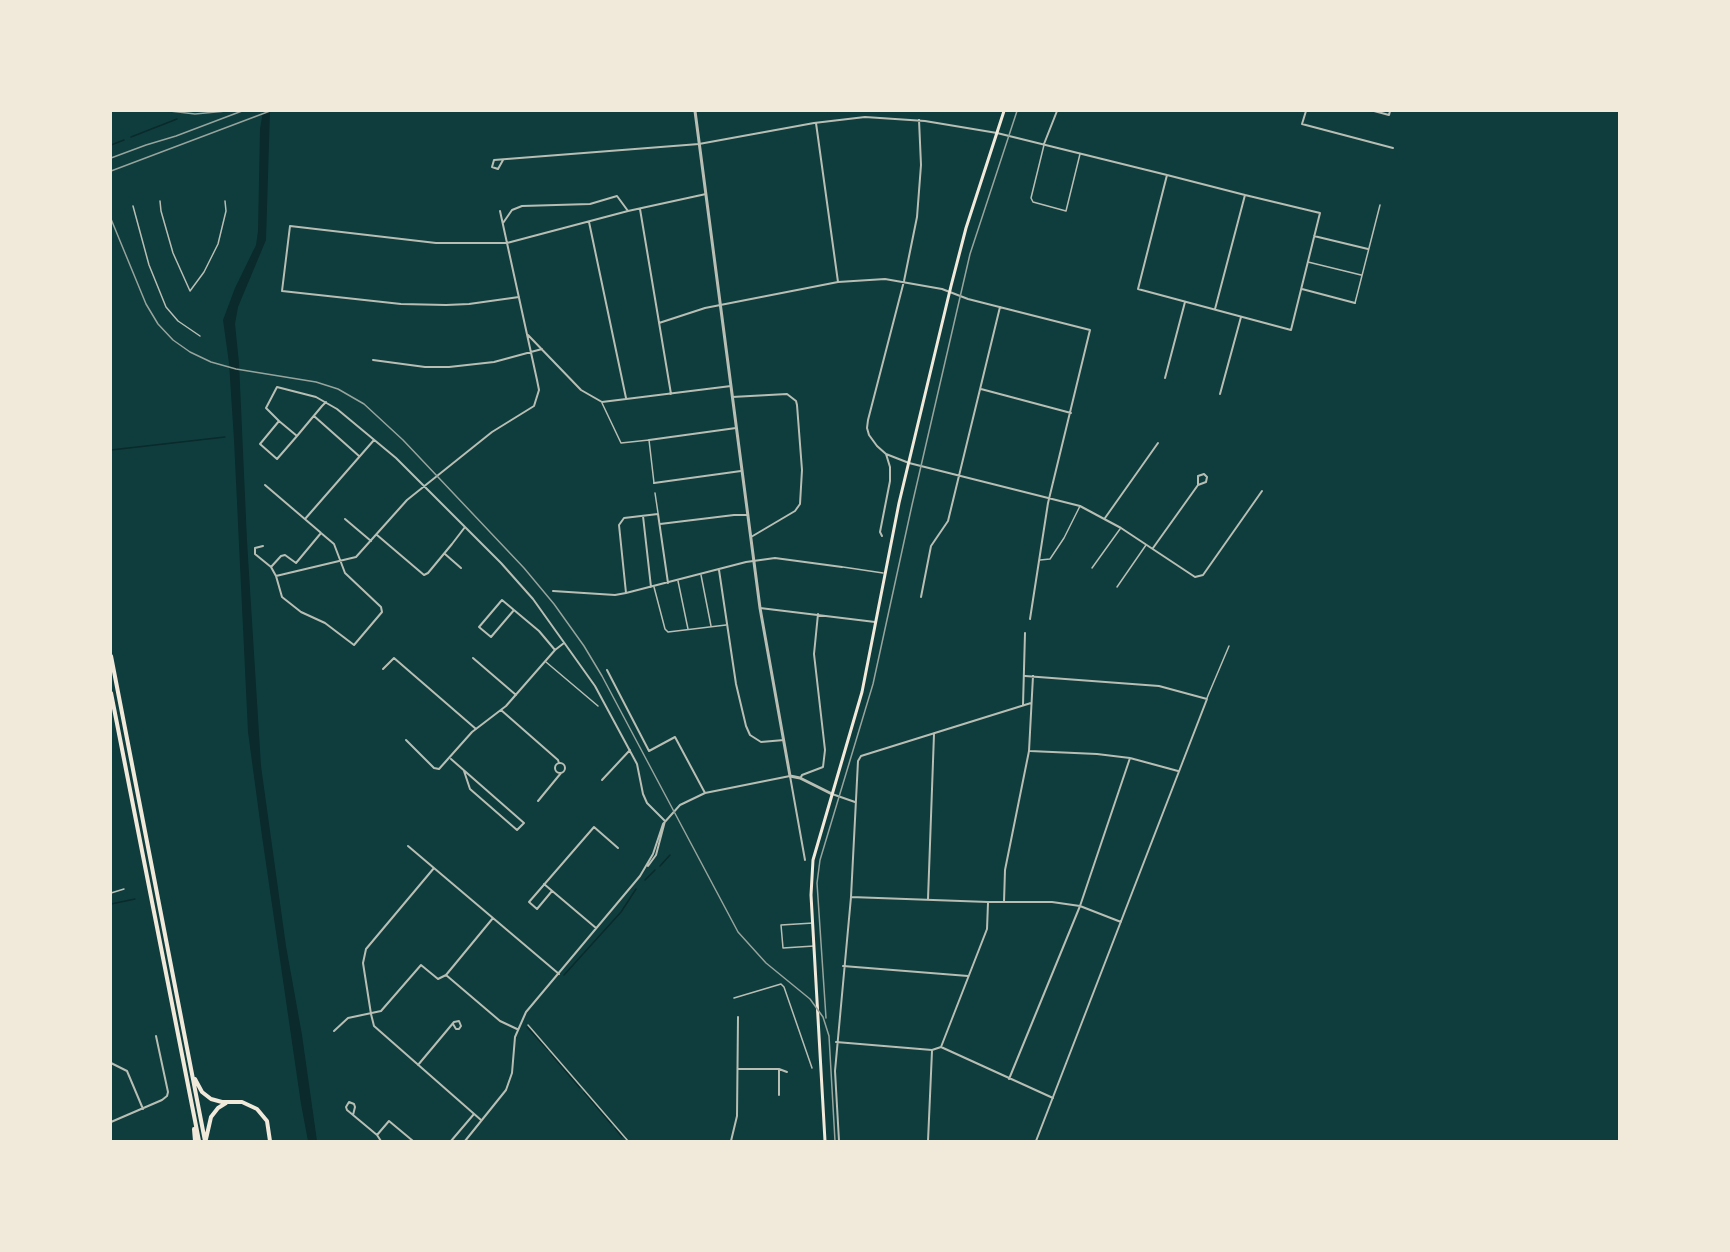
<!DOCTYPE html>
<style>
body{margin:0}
#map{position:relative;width:1730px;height:1252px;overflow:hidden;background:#0f3d3e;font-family:Arial,sans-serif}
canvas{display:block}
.frame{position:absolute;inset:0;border:112px solid #f1e9da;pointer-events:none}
</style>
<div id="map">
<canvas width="1730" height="1252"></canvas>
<div class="frame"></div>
</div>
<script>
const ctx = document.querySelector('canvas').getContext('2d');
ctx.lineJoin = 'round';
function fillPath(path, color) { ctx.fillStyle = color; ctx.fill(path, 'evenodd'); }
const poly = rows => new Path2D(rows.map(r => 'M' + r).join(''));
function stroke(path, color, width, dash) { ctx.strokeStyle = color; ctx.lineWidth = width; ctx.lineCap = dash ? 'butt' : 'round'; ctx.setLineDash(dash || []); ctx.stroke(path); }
const water = poly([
 [263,111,270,111,266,240,238,307,235,324,239,363,247,541,261,766,286,946,302,1035,317,1141,308,1141,301,1104,262,836,248,732,234,440,229,363,223,320,235,288,256,245,258,231,260,129]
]);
const stream = poly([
 [131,137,177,119],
 [111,145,124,140],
 [111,450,225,437],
 [660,866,670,855],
 [645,880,655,870],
 [111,904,135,899],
 [564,975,621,912,636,889],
 [527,1027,548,1050],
 [551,1054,580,1088],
 [584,1092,612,1125],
 [615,1128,622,1137]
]);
const service = poly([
 [1044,145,1031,198,1033,202,1066,211,1080,154],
 [160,201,161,211,173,253,190,291,204,272,218,244,226,211,225,201],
 [133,206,149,265,166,307,178,321,200,336],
 [1308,262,1361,275],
 [1355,303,1380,205],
 [602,403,621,443,649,440,654,483],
 [655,493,658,513],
 [1040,560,1050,559,1064,538,1080,506],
 [843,567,883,573],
 [1092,568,1120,529],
 [701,575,711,626],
 [678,581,688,629],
 [654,587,665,629,668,632,726,625],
 [1117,587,1146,545],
 [546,662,598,706],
 [1207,698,1229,646],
 [111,893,124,889],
 [813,923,781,925,783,948,814,946],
 [734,998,781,984,784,987,812,1068],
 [528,1025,628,1141]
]);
const minor = poly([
 [1306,111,1302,124,1393,148],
 [1374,111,1389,115,1390,111],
 [816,123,838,282],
 [1044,144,1057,111],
 [503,160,498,169,492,167,494,160,699,144,814,123,865,117,925,121,997,133,1167,175,1245,195,1320,213,1291,330,1138,289,1167,175],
 [640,209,671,394],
 [589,222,626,398],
 [503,223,512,210,522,206,590,204,617,196,628,211],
 [1314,236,1368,249],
 [1302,289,1355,303],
 [519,297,469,304,446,305,401,304,282,291,290,226,436,243,507,243,628,211,706,194],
 [1215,309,1245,195],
 [659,323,705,308,838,282,885,279,942,289,968,299,1090,330,1048,503,1030,619],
 [528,335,581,390,602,402,731,386],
 [373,360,425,367,449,367,494,362,542,349],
 [1165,378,1185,302],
 [981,389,1071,413],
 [1220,394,1241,317],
 [732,397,787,394,796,401,797,405,802,470,800,504,795,511,751,537],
 [314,416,359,456],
 [279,421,266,408,277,387,316,397,337,409,396,458,501,563,533,599,595,686,637,764,643,794,647,803,665,821],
 [297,436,279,421,260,444,277,459,297,436,322,406,326,402],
 [649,440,736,428],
 [886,454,909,463,1080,506,1121,528,1195,577,1203,575,1262,491],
 [654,483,741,471],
 [265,485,320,532,321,533,334,544,345,573,381,607,382,612,354,645,325,623,301,612,282,597,276,576,271,567,281,556,285,555,296,563,321,533],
 [643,516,651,587],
 [1105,518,1158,443],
 [305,519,374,440],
 [345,519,371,541],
 [660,524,734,515,748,515],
 [377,535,424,575,428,573,452,544,465,527],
 [882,536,880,532,890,481,890,467,886,454,877,446,869,435,867,428,868,420,904,281,917,217,921,165,919,120],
 [263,546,255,548,255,554,271,567],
 [1153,548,1198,485,1198,476,1204,474,1207,477,1206,482,1198,485],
 [445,554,461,568],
 [719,570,736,684,746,726,750,735,761,742,784,740],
 [276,576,356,557,407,500,492,432,534,406,539,390,537,380,500,211],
 [553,591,615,595,626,593,746,562,775,558,842,567],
 [626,593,619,525,624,518,658,514,668,583],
 [921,597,931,546,948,521,1000,307],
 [760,608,875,622],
 [514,610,491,637,479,627,502,600,539,631,555,650],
 [473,658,516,695],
 [383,669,394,658,476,729],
 [607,670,649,751,675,737,705,793],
 [1025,676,1159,686,1207,699,1036,1141],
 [1023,705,1025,633],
 [501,710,558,760,559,763],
 [406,740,434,768,439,769,472,732,506,706,555,650,564,643],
 [1030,751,1097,754,1130,758,1178,771],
 [451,759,524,823,517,830,470,789,464,771],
 '555 768a5 5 0 1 1 10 0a5 5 0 1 1-10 0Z',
 [801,777,802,775,823,767,825,750,814,654,818,614],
 [602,780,630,750],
 [832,794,855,802],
 [538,801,561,773],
 [408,846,559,974],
 [648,866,656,855,665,821],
 [434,868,366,949,363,963,371,1014,374,1026,481,1120],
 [544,884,596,928],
 [552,891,537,909,529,902,594,827,618,848],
 [851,897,988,902,1052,902,1080,906,1121,922],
 [928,899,934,734],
 [1004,902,1005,870,1029,751,1033,676],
 [843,966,968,976],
 [446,975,500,1021,517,1029],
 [334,1031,348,1018,381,1011,421,965,438,979,446,975,493,918],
 [836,1042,932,1050,941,1047,1053,1098],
 [941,1047,987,929,988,903],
 [111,1063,127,1071,143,1109],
 [418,1065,454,1022,459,1021,461,1026,459,1029,456,1029,453,1024],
 [738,1069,779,1069,787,1072],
 [1009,1079,1080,906,1130,758],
 [779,1095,779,1069],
 [353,1115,355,1107,354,1104,349,1102,346,1107,347,1110,377,1135],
 [111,1122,162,1100,167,1096,168,1092,156,1036],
 [381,1141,377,1135,389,1121,413,1141],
 [451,1141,474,1114],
 [465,1141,506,1090,512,1073,515,1037,526,1012,640,876,653,854,663,824,680,805,705,793,790,776,805,860],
 [731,1141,737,1116,738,1017],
 [839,1141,835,1071,851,897,858,761,861,756,1031,703],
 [928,1141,932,1051]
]);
const tertiary = poly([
 [695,111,760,608,790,776,800,778,832,794]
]);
const secondary = poly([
 [825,1141,811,895,813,860,862,692,899,503,951,286,966,228,1004,111]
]);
const trunk = poly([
 [111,656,205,1141],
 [111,693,199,1141],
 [195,1079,202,1092,211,1099,222,1102,242,1102,257,1109,267,1121,270,1141],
 [194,1129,195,1141],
 [206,1139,211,1117,218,1108,226,1103]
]);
const tram = poly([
 [111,219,146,304,158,324,173,340,190,352,211,362,236,369,316,382,338,389,364,404,403,440,524,568,554,604,584,646,602,676,738,932,766,963,810,999,823,1017,829,1036,835,1141],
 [826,1018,817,883,820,860,873,684,912,505,970,254,1017,111]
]);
const rail = poly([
 [170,111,195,114,226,111],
 [111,158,146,145,176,136,242,111],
 [111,171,270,111]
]);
fillPath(water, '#0a2a2b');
stroke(stream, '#0a2a2b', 1.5);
stroke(service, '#b8beb3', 1.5);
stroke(minor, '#b8beb3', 2);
stroke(tertiary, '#b8beb3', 3);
stroke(secondary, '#f1e9da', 3);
stroke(trunk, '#f1e9da', 4);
stroke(tram, '#97a49c', 1.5);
stroke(rail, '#97a49c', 1.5);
</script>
